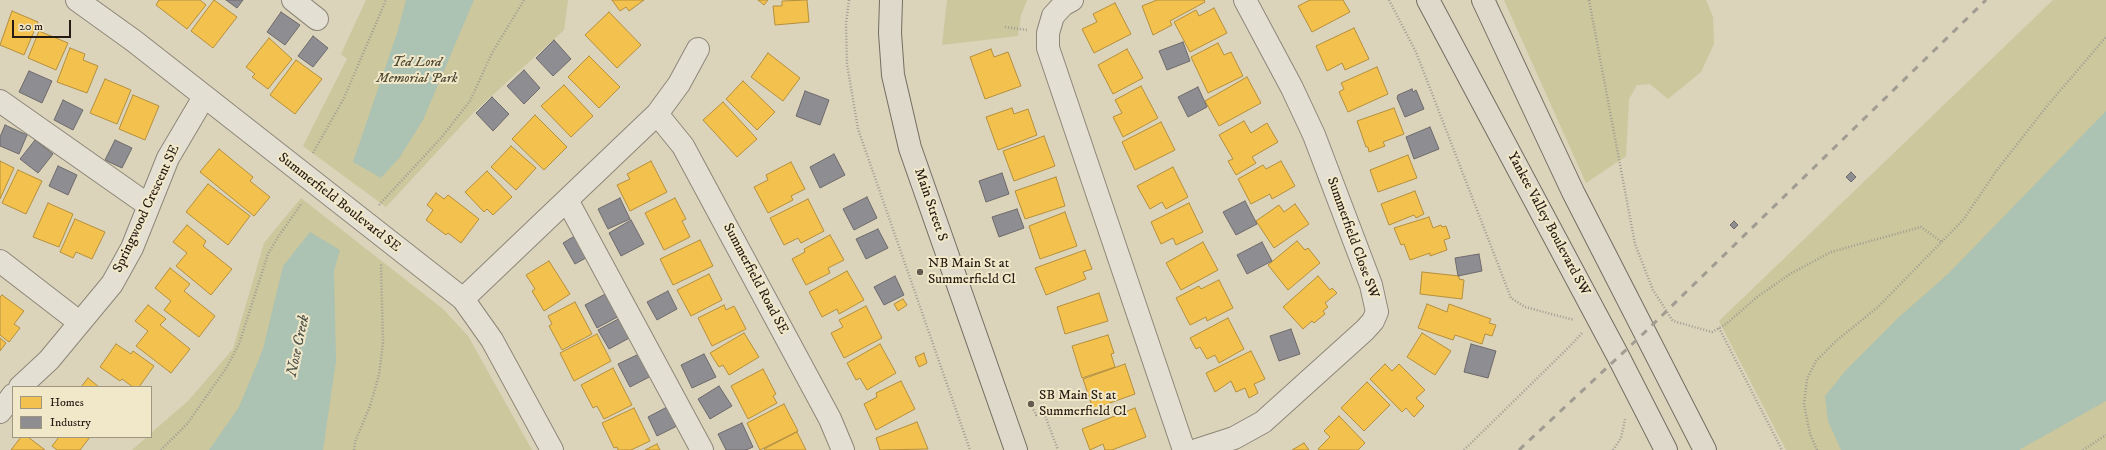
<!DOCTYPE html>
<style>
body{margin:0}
#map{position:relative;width:2106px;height:450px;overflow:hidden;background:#dbd3ba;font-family:"IM FELL DW Pica",serif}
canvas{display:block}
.legend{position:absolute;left:12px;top:386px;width:140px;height:52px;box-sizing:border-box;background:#f1e8c9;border:1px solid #9f9681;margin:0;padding:5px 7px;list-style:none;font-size:12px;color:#251a14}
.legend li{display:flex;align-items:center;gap:8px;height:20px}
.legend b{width:20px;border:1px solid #9f9681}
.scale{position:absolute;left:12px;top:20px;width:59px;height:18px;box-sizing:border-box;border:2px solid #251a14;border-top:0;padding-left:5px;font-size:12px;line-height:14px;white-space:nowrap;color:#251a14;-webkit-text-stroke:3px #f1e8c9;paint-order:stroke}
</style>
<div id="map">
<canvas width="2106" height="450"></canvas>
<ul class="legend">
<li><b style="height:11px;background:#f2c14e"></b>Homes</li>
<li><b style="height:11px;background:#8d8d92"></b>Industry</li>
</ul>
<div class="scale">20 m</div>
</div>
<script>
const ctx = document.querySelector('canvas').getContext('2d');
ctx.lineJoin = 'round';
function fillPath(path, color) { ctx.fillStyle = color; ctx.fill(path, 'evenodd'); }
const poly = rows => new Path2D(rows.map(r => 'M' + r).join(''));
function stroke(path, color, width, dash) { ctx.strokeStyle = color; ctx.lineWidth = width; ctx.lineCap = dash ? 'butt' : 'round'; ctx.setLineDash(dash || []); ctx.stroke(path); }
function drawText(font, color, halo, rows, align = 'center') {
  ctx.font = font + ' "IM FELL DW Pica",serif'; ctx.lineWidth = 4; ctx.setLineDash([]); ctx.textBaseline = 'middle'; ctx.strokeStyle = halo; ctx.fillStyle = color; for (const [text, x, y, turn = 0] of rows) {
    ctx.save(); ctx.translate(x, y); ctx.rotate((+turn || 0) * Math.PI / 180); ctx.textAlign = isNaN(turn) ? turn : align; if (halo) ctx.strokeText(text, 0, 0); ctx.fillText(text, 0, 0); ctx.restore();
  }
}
const green = poly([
 [366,0,568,0,564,30,473,113,386,207,303,146,347,59,341,54],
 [947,0,1027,0,1021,15,1018,36,942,45],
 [1504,0,1706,0,1713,17,1714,44,1701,72,1668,99,1650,84,1637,85,1629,99,1626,156,1586,183],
 [2053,0,2106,0,2106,450,1786,450,1719,321],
 [301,198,443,309,468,336,532,450,132,450,147,437,151,437,151,433,188,401,233,349,264,243]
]);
const water = poly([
 [406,0,474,0,423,120,400,157,381,178,353,162,397,33],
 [2106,111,2106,401,2019,450,1841,450,1828,421,1825,396,1847,369,1899,317,1948,274],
 [310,232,340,250,334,271,336,361,323,450,209,450,239,407,263,349,283,266]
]);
const homes = poly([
 [159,0,200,0,206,5,187,29,156,5,159,0],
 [214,0,237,17,213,48,191,31,214,0],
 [612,0,644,0,629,11,626,7,620,11,612,0],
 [758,0,768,0,764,5,758,0],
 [807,0,809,22,775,25,773,6,782,6,782,1,807,0],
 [1157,0,1204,0,1205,2,1170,21,1172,25,1153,35,1142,6,1157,0],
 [1310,0,1343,0,1350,12,1312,32,1298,6,1310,0],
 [1115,3,1131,34,1094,53,1082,29,1097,22,1093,14,1115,3],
 [1214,8,1227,33,1190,52,1174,22,1196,10,1199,16,1214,8],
 [12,11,38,22,24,55,0,45,12,11],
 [609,12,641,45,617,68,585,35,609,12],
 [1354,28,1369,59,1345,70,1342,63,1327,71,1316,46,1354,28],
 [39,31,68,43,56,70,28,58,39,31],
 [269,38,292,59,268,89,252,77,255,74,246,67,269,38],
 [1218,43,1224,55,1231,52,1243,76,1208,93,1191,57,1218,43],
 [70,48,85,54,83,60,98,66,87,93,57,82,70,48],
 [991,49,994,57,1008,52,1021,86,985,99,970,57,991,49],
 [1127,49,1143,78,1113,94,1098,65,1127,49],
 [768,53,800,78,783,101,751,77,768,53],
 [589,56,620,87,599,108,568,77,589,56],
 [296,60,322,79,295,114,270,95,296,60],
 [1377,67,1388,94,1348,112,1339,92,1344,89,1341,83,1377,67],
 [1247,77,1261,103,1219,126,1205,101,1247,77],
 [105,79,131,90,117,124,90,113,105,79],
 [743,81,775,112,757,130,726,99,743,81],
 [564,85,593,116,571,137,541,106,564,85],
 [1141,86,1158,118,1123,137,1113,117,1122,113,1115,100,1141,86],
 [133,95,159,106,145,140,119,129,133,95],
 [723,102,757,139,737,157,703,120,723,102],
 [1012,108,1014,114,1028,109,1037,135,998,150,986,117,1012,108],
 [1394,108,1404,134,1383,142,1385,146,1369,152,1368,147,1366,147,1357,121,1394,108],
 [535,115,567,147,544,170,512,139,535,115],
 [1244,121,1251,133,1267,123,1278,142,1252,157,1256,163,1236,175,1228,161,1233,159,1219,135,1244,121],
 [1161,122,1175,150,1135,170,1122,142,1161,122],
 [1044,136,1055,166,1014,181,1003,151,1044,136],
 [511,146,536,168,516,190,491,167,511,146],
 [219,149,253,177,250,181,270,197,254,216,200,172,219,149],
 [1408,155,1417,178,1378,192,1370,170,1408,155],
 [0,161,14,168,0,199,0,161],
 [651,161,667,192,630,211,617,185,630,179,627,174,651,161],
 [1281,161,1295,186,1272,199,1270,194,1251,204,1238,179,1263,165,1266,169,1281,161],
 [791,162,805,189,791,196,793,200,768,213,754,187,768,180,766,175,791,162],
 [1173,167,1188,197,1166,209,1162,202,1150,209,1137,186,1173,167],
 [18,170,42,181,26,214,2,203,18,170],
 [487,171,512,197,493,215,487,209,484,212,465,192,487,171],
 [1056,177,1065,206,1025,219,1015,191,1056,177],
 [208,184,250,216,228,245,186,212,208,184],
 [1415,191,1424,214,1416,218,1414,215,1389,225,1381,204,1415,191],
 [436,193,444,199,448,195,479,219,461,243,448,233,446,235,426,220,433,210,427,205,436,193],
 [675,198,686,219,682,221,690,237,664,250,645,213,675,198],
 [808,199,824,231,801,243,798,238,784,245,770,218,808,199],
 [48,203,73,214,59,247,33,237,48,203],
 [1189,203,1203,232,1176,245,1173,238,1161,244,1151,222,1189,203],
 [1295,204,1309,224,1274,248,1256,221,1279,205,1284,212,1295,204],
 [1065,212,1077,246,1040,259,1029,226,1065,212],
 [1429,217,1433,228,1441,225,1442,227,1446,226,1450,238,1444,240,1447,250,1430,256,1430,253,1410,260,1404,244,1401,245,1394,228,1429,217],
 [75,219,105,232,92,259,76,252,73,258,60,252,75,219],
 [187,225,206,241,203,246,232,269,211,295,176,266,187,253,173,242,187,225],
 [830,235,844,260,828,268,830,273,806,285,792,259,805,252,804,249,830,235],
 [700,240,713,266,673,285,660,259,700,240],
 [1297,241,1305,250,1308,248,1320,263,1288,290,1268,265,1297,241],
 [1203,242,1218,270,1181,290,1166,263,1203,242],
 [1085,250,1092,269,1083,272,1086,279,1046,295,1035,268,1085,250],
 [549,261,570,294,544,311,532,291,535,289,526,275,549,261],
 [170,268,190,284,184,291,215,316,199,337,164,310,171,301,155,288,170,268],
 [847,271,864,300,839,314,837,309,822,317,809,292,847,271],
 [1422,272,1459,276,1459,279,1464,280,1462,299,1420,294,1422,272],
 [709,274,722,300,691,316,677,290,709,274],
 [1318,276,1330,290,1332,288,1337,293,1325,303,1328,307,1323,311,1325,314,1314,323,1312,321,1303,329,1283,307,1318,276],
 [1219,280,1233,308,1207,321,1206,317,1190,325,1176,298,1199,286,1201,289,1219,280],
 [1099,293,1108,321,1065,334,1057,307,1099,293],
 [2,295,24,311,14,324,20,328,9,342,0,335,0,297,2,295],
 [903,299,907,305,898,311,894,304,903,299],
 [575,302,592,334,562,350,549,326,552,324,548,316,575,302],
 [1427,304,1447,312,1449,304,1491,319,1489,323,1496,325,1492,336,1485,334,1482,344,1455,335,1453,340,1418,328,1427,304],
 [148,305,166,319,160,325,190,349,171,373,136,346,148,331,135,321,148,305],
 [724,305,726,310,734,306,746,329,712,346,698,318,724,305],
 [866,306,882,338,844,358,831,333,843,327,839,320,866,306],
 [1228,318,1244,349,1219,363,1215,355,1207,359,1200,347,1196,349,1190,338,1228,318],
 [744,333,759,357,729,375,723,365,719,367,710,353,744,333],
 [1422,333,1451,351,1435,375,1407,357,1422,333],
 [597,334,611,361,574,381,560,353,597,334],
 [1108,335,1114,353,1111,354,1115,367,1082,378,1072,346,1108,335],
 [0,338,6,343,0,351,0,338],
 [116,344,131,354,133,351,154,366,139,387,133,387,122,379,120,381,100,367,116,344],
 [880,344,896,373,867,390,860,378,856,380,847,363,880,344],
 [1251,351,1265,379,1254,384,1258,393,1249,398,1245,388,1236,392,1231,381,1215,392,1206,373,1251,351],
 [924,353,927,363,919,367,915,357,924,353],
 [1125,364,1135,394,1093,409,1083,379,1125,364],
 [1385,364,1392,371,1399,364,1425,390,1416,398,1424,406,1414,417,1406,408,1402,412,1370,379,1385,364],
 [613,368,632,405,604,419,597,406,593,408,581,385,613,368],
 [763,369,776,394,773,396,777,403,748,419,731,386,763,369],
 [88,378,99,387,81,387,88,378],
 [901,381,915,409,876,430,864,404,877,397,876,393,901,381],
 [1367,382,1390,405,1364,431,1341,408,1367,382],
 [784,404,798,431,760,450,747,423,784,404],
 [634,408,650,441,631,450,618,450,617,447,614,448,602,423,634,408],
 [1135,408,1146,437,1112,450,1105,450,1103,444,1090,450,1082,429,1135,408],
 [1339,416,1365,443,1358,450,1320,450,1318,449,1330,437,1324,431,1339,416],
 [917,422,928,449,880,450,876,438,917,422],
 [797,432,806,450,765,450,764,449,797,432],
 [21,437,28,437,45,450,11,450,21,437],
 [59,437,90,437,80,450,57,450,52,446,59,437],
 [1304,443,1309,450,1292,450,1304,443],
 [657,444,660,450,645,450,657,444]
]);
const industry = poly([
 [226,0,243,0,237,8,226,0],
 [281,12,300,25,285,45,267,32,281,12],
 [313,36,328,48,313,67,298,56,313,36],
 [554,40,571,59,553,76,536,58,554,40],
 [1183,42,1190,61,1167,70,1159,51,1183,42],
 [524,70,540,88,524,104,507,86,524,70],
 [29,71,52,81,42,103,19,92,29,71],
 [1198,87,1207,107,1188,117,1178,97,1198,87],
 [1412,89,1413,92,1416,90,1424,109,1405,117,1397,98,1398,95,1412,89],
 [805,91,829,100,820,125,796,116,805,91],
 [492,97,509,114,493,131,476,113,492,97],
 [63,100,83,110,73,130,54,120,63,100],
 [5,125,27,135,19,154,0,146,0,137,5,125],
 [1430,127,1439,149,1414,159,1406,137,1430,127],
 [35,140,53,154,38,173,20,159,35,140],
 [115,140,132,148,122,168,105,160,115,140],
 [834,154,845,175,820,188,810,167,834,154],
 [58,166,77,175,68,195,49,186,58,166],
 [1851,172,1856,177,1851,182,1846,177,1851,172],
 [1002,173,1009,194,986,202,979,181,1002,173],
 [867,197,877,218,854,230,843,209,867,197],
 [620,198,630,219,608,229,598,209,620,198],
 [1245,201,1257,224,1236,235,1223,212,1245,201],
 [1017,209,1024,228,999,237,992,217,1017,209],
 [631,220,644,244,621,256,609,233,631,220],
 [1734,221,1738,225,1734,229,1730,225,1734,221],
 [878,229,888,248,866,259,856,239,878,229],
 [578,234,591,255,575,264,563,243,578,234],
 [1262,242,1272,261,1247,274,1237,255,1262,242],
 [1479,254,1482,271,1458,276,1455,258,1479,254],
 [895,276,904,295,884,305,874,287,895,276],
 [668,291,677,309,657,320,647,302,668,291],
 [609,292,621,315,597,328,585,305,609,292],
 [622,317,633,336,609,349,598,330,622,317],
 [1291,329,1300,354,1279,361,1270,336,1291,329],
 [1471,344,1496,351,1488,378,1464,372,1471,344],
 [641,353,653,375,630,387,618,364,641,353],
 [704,354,716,377,692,388,681,365,704,354],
 [719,386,732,406,710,419,698,399,719,386],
 [669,406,679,425,657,436,648,417,669,406],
 [742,423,753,447,746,450,726,450,718,434,742,423]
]);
const path = poly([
 [849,0,846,24,847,64,858,129,970,450],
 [1389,0,1416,52,1511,298,1525,307,1574,320],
 [1589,0,1635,244,1653,290,1673,321,1712,332,1726,324,1757,297,1790,274,1831,252,1921,227,1942,242],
 [1005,27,1027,30],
 [313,153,344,98,386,0],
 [379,205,441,138,470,101,492,53,524,0],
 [1719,328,1782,450],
 [1031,404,1036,415,1044,413,1058,450],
 [161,450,187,424,227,367,239,344,268,254,278,237,302,203],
 [354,450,355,442,370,406,379,375,383,343,381,264],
 [1464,450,1571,345,1583,332],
 [1613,450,1621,438,1625,419],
 [1817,450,1810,434,1804,404,1807,379,1816,361,1836,341,1878,307,1963,220,1997,170,2047,106,2106,37],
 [2083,450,2106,435]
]);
const minor = poly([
 [77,0,134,41,463,299,492,340,552,450],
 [293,0,317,19],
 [1072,0,1063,5,1053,16,1048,33,1048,48,1184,450],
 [0,101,148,205],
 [657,114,679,84,698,49],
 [567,200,702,450],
 [0,261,79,322],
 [463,299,657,114,683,146,830,419,843,450],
 [20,387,49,360,112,284,132,248,168,158,204,97],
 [0,412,13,395],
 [1197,450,1234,438,1263,422,1365,330,1373,321,1377,312,1371,285,1314,135,1292,88,1245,0]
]);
const major = poly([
 [891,0,890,33,893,75,910,148,1016,450],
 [1428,0,1618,356,1666,450],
 [1483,0,1573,192,1705,450]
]);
const rail = poly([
 [1519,450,1644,333,1986,0]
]);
const markers = [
 [920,272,4,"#655b4e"],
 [1031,404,4,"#655b4e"]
];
const parkNames = [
 ["Ted Lord",417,63],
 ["Memorial Park",417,79]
];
const streetNames = [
 ["Summerfield Boulevard SE",339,203,38],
 ["Main Street S",930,205,71],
 ["Springwood Crescent SE",147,209,-65],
 ["Yankee Valley Boulevard SW",1548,224,62],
 ["Summerfield Close SW",1352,238,70],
 ["Summerfield Road SE",755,279,62]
];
const poiNames = [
 ["NB Main St at",928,264],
 ["Summerfield Cl",928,280],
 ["SB Main St at",1039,396],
 ["Summerfield Cl",1039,412]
];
const waterNames = [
 ["Nose Creek",299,346,-78]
];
fillPath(green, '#ccc79c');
fillPath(water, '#acc2b3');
fillPath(homes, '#f2c14e');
stroke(homes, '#b48f3d', 1);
fillPath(industry, '#8d8d92');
stroke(industry, '#6e6a6c', 1);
stroke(minor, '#8d8779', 24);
stroke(major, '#746e62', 24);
stroke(path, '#a09c92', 2.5, [1, 2]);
stroke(minor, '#e3dfd2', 22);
stroke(major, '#ded9ca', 22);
stroke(rail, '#a09c92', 3, [7, 7]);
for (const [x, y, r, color] of markers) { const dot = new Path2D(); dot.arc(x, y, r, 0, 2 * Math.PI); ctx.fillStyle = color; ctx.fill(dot); stroke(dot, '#f1e8c9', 1.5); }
drawText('italic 14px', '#534b36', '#f1e8c9', parkNames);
drawText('14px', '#251a14', '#f1e8c9', streetNames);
drawText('14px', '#251a14', '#f1e8c9', poiNames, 'left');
drawText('italic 15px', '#4d524b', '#f1e8c9', waterNames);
</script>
